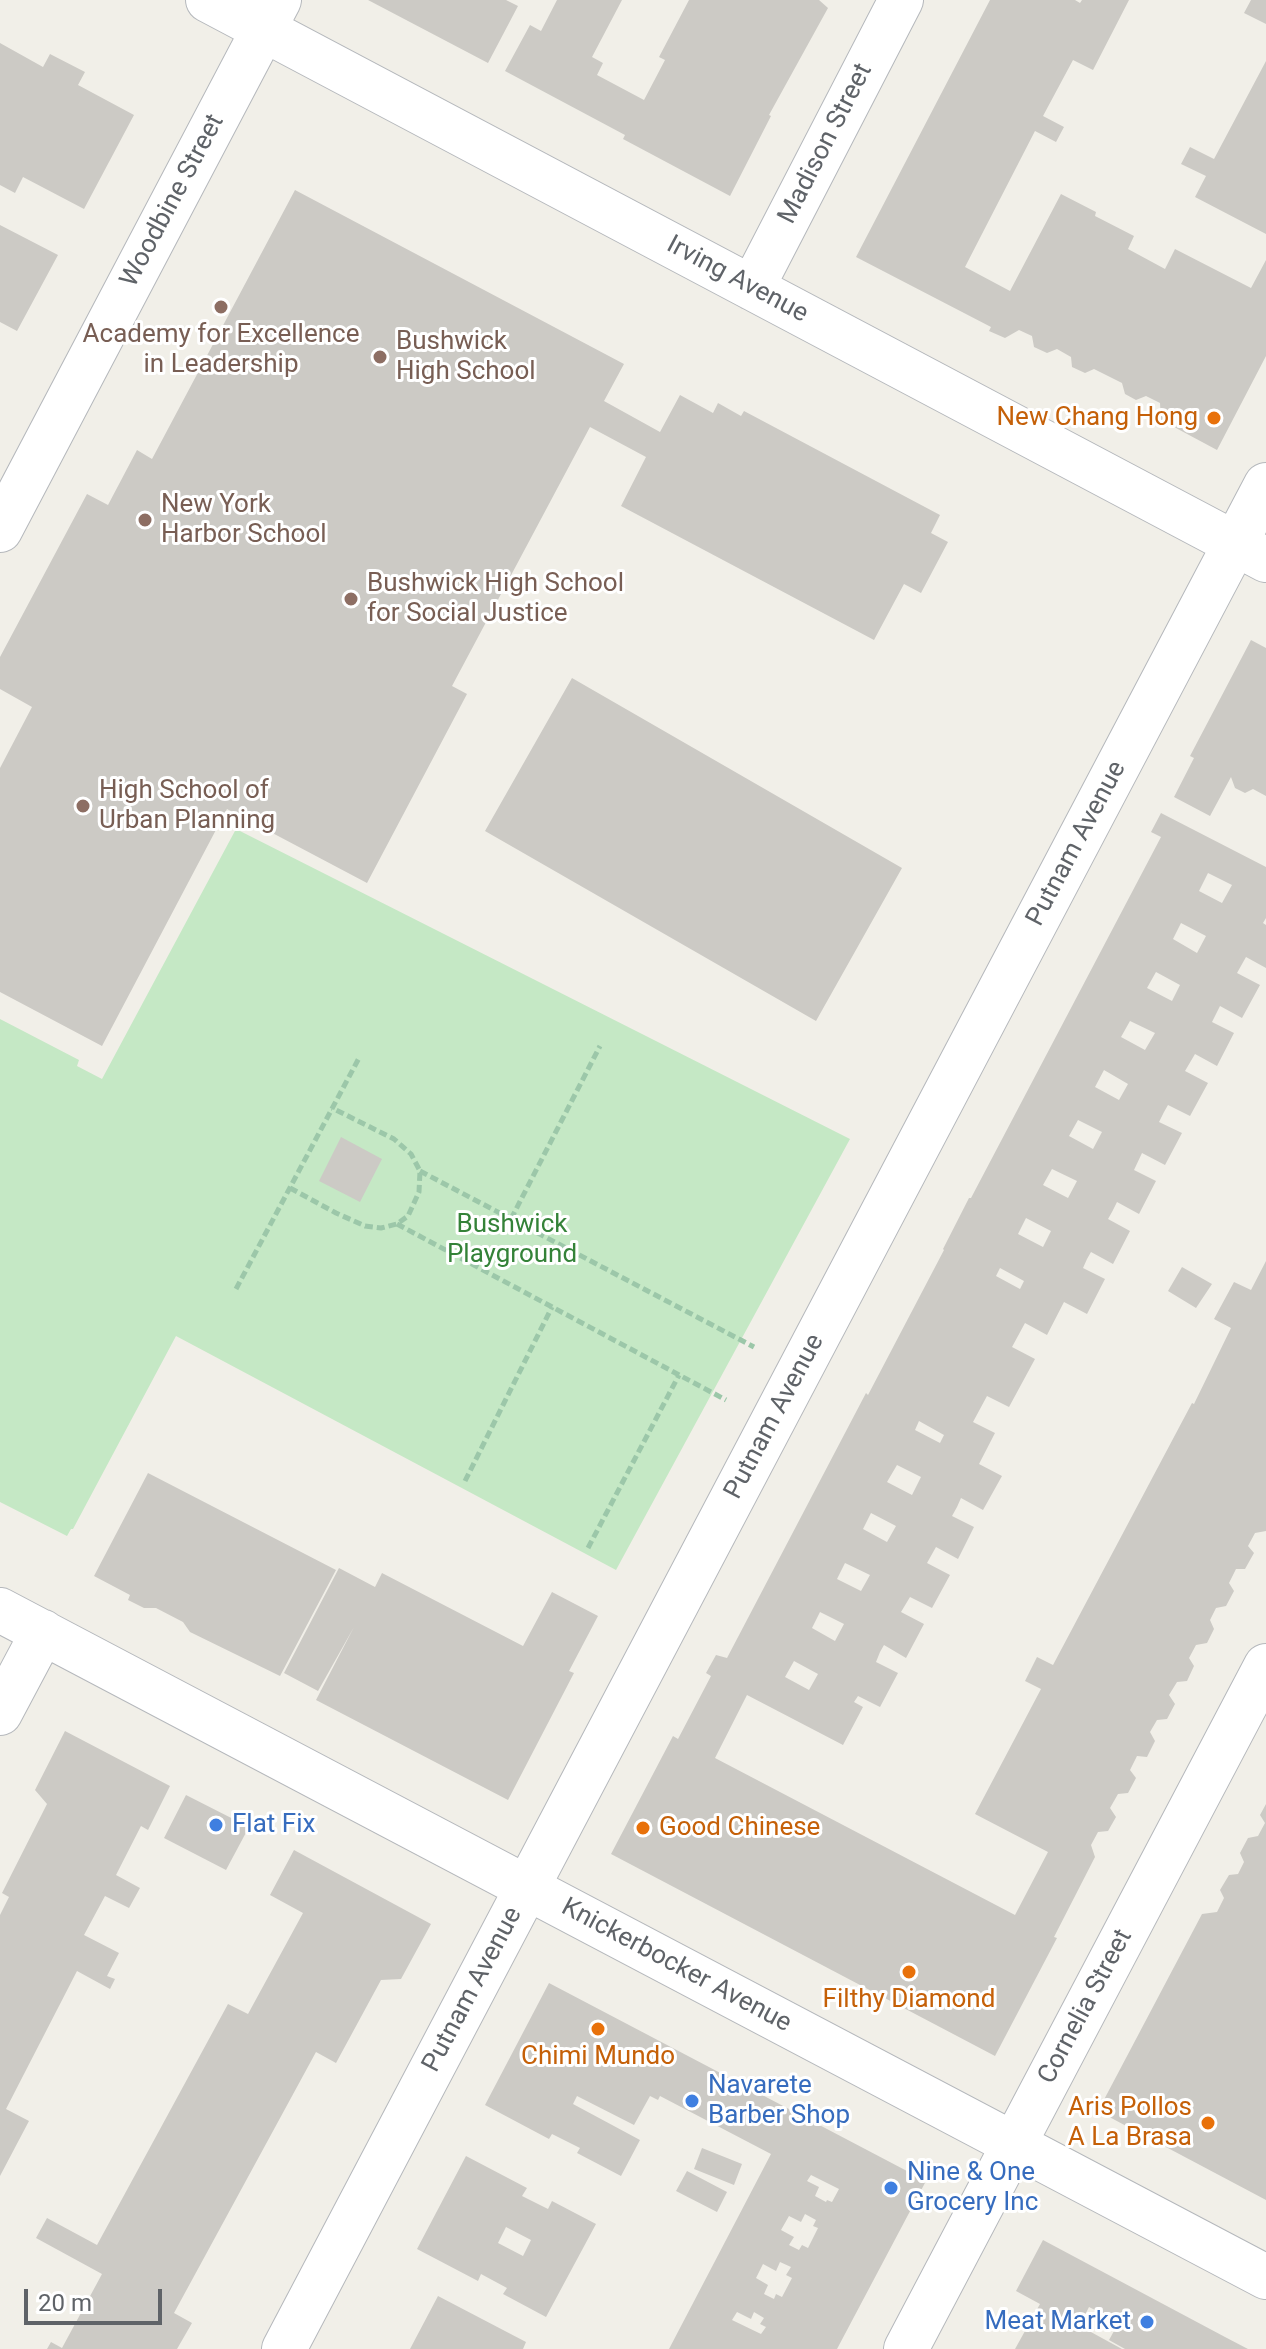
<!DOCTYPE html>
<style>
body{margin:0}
#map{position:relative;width:1266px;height:2349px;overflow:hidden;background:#f1efe8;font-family:Roboto,sans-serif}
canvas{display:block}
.scale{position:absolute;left:24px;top:2289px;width:138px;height:36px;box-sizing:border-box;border:4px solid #5f6368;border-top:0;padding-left:10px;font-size:24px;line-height:28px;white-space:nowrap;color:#5f6368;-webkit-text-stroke:6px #fff;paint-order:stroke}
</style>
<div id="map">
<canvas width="1266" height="2349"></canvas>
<div class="scale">20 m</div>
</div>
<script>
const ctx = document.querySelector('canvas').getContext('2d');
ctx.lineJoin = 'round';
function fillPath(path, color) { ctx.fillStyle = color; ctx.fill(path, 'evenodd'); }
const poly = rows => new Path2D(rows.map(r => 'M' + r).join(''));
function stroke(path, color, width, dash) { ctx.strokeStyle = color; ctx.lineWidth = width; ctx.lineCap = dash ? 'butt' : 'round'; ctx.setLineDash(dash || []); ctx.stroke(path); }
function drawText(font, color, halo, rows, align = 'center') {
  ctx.font = font + ' Roboto,sans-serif'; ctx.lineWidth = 6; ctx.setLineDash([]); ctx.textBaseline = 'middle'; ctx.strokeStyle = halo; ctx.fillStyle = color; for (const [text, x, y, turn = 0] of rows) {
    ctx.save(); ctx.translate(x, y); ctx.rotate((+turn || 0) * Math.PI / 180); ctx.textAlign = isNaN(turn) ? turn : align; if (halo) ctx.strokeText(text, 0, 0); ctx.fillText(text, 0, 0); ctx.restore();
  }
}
const green = poly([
 [236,829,850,1139,616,1570,176,1336,73,1529,71,1529,67,1536,0,1502,0,1019,79,1060,77,1066,102,1079]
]);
const building = poly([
 [368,0,506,0,518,6,488,63],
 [557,0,622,0,592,57,603,63,597,75,644,100,665,60,659,57,689,0,819,0,828,8,769,115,771,116,730,196,623,139,625,135,505,71,530,25,541,31],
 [990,0,1075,0,1080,3,1082,0,1129,0,1093,70,1073,60,1043,116,1064,127,1056,142,1035,131,965,267,1010,291,1061,194,1096,212,1095,216,1134,236,1128,249,1165,269,1175,249,1251,288,1266,260,1266,356,1217,450,1161,420,1160,403,1146,396,1136,400,1125,394,1122,383,1094,369,1085,373,1072,367,1071,357,1057,349,1047,353,1034,347,1032,336,1019,330,1005,338,989,331,991,327,856,257],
 [1251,0,1266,0,1266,24,1244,13],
 [0,43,43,67,50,54,85,72,78,85,134,115,84,209,23,177,15,193,0,185],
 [1266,61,1266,234,1195,197,1206,176,1181,164,1190,147,1214,159],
 [295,190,624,364,604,401,660,432,680,395,713,413,718,403,741,416,744,411,940,515,931,533,948,542,921,593,904,584,874,640,621,506,646,457,590,427,452,686,467,694,367,883,227,809,102,1046,0,992,0,768,32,707,0,689,0,657,87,494,108,505,137,450,152,459],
 [0,225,58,255,17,331,0,322],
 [1251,640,1266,648,1266,796,1253,789,1245,793,1235,788,1231,777,1210,816,1174,797,1194,758,1190,756],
 [572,678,902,868,816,1021,485,831],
 [1161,813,1266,867,1266,918,1263,923,1266,925,1266,968,1246,957,1237,973,1260,985,1242,1018,1220,1006,1212,1022,1234,1033,1217,1066,1195,1054,1185,1071,1208,1083,1190,1116,1168,1105,1164,1112,1159,1122,1182,1133,1165,1165,1142,1153,1134,1170,1156,1181,1139,1214,1117,1202,1112,1212,1108,1219,1130,1231,1113,1264,1091,1252,1087,1259,1083,1268,1105,1279,1087,1314,1064,1302,1047,1335,1025,1323,1012,1347,1035,1359,1009,1407,987,1396,973,1422,995,1433,979,1464,1002,1476,983,1510,961,1498,957,1507,952,1516,974,1527,958,1559,936,1547,927,1563,950,1575,932,1608,910,1597,901,1612,924,1624,906,1658,884,1645,880,1652,876,1662,898,1673,880,1707,858,1696,854,1702,863,1707,843,1745,747,1695,715,1758,1015,1915,1048,1852,975,1814,1041,1689,1025,1681,1037,1657,1053,1665,1192,1403,1194,1404,1231,1328,1214,1319,1234,1282,1251,1290,1266,1261,1266,1531,1255,1533,1248,1546,1254,1553,1245,1569,1236,1569,1229,1583,1234,1591,1226,1606,1216,1608,1210,1620,1214,1629,1207,1643,1196,1645,1189,1658,1194,1666,1187,1681,1177,1682,1169,1695,1175,1704,1167,1719,1157,1720,1150,1732,1155,1741,1147,1757,1137,1756,1130,1770,1136,1778,1128,1793,1118,1794,1110,1808,1116,1817,1108,1831,1098,1832,1091,1845,1095,1857,1054,1937,1057,1938,995,2056,611,1854,673,1736,678,1739,711,1676,706,1673,716,1655,727,1658,866,1393,868,1395,944,1250,943,1249,969,1198,971,1198,1161,837,1151,832],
 [1208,873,1232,885,1222,903,1199,891],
 [1181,923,1206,936,1197,953,1173,939],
 [1156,972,1180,985,1172,1001,1147,988],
 [1130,1021,1155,1033,1145,1050,1121,1037],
 [1104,1070,1128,1084,1119,1100,1095,1087],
 [1078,1120,1102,1132,1093,1149,1069,1136],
 [1052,1169,1077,1181,1068,1198,1043,1185],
 [1026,1218,1051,1231,1043,1247,1018,1234],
 [1000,1268,1024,1281,1020,1289,996,1276],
 [919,1421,944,1435,940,1443,915,1430],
 [897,1465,921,1477,912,1495,887,1482],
 [871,1513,896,1526,887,1542,863,1529],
 [845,1563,870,1575,861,1591,837,1579],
 [820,1612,844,1624,835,1641,812,1628],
 [794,1661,818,1674,809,1690,785,1677],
 [341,1137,382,1159,360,1202,319,1181],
 [1182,1267,1212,1284,1196,1308,1168,1291],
 [148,1473,336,1570,280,1676,190,1632,183,1622,156,1608,144,1608,128,1600,130,1595,94,1576],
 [339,1568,375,1587,382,1573,523,1646,552,1592,598,1616,569,1671,574,1673,508,1800,316,1700,354,1627,318,1691,284,1673],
 [65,1731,170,1786,148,1830,141,1826,116,1875,140,1888,129,1908,105,1896,84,1935,119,1953,107,1976,115,1979,110,1989,77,1971,6,2109,29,2121,0,2176,0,1915,9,1897,2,1893,47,1804,35,1790],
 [186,1795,249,1827,226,1870,164,1838],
 [1266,1804,1266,2200,1098,2111,1202,1914,1217,1912,1224,1898,1220,1890,1229,1875,1238,1874,1244,1862,1240,1853,1248,1838,1258,1836,1265,1823,1260,1815],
 [294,1850,431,1924,401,1979,381,1980,336,2063,316,2052,174,2313,192,2323,177,2349,47,2349,51,2342,62,2348,102,2274,36,2238,47,2218,97,2245,228,2004,248,2014,303,1913,270,1895],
 [549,1983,926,2181,837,2349,669,2349,771,2154,660,2096,658,2100,650,2096,634,2125,577,2096,573,2104,640,2140,621,2176,577,2153,580,2148,552,2134,549,2139,485,2105],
 [811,2175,839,2189,832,2202,827,2200,826,2202,815,2196,819,2187,807,2181],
 [805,2214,816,2220,813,2226,818,2228,808,2248,802,2245,799,2250,789,2245,794,2237,781,2230,789,2216,801,2222],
 [780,2262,791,2267,786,2275,792,2278,782,2297,776,2294,774,2299,764,2294,768,2285,756,2278,763,2264,776,2271],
 [737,2312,751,2319,754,2312,764,2318,760,2324,766,2327,761,2334,732,2320],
 [702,2148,742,2164,734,2185,694,2169],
 [466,2156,527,2188,522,2196,548,2209,552,2201,596,2224,546,2317,503,2294,507,2288,481,2274,478,2281,417,2249],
 [506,2227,531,2240,523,2256,498,2243],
 [687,2171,727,2192,717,2212,676,2191],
 [1043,2240,1225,2337,1248,2349,1125,2349,1109,2340,1119,2322,1089,2307,1080,2325,1069,2320,1122,2349,1015,2349,1040,2304,1016,2291],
 [438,2296,526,2342,523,2349,410,2349]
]);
const path = poly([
 [420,1171,754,1347],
 [290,1188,336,1213,365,1226,381,1228,397,1224,408,1216,419,1192,420,1171,411,1154,394,1139,332,1108],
 [511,1219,600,1046],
 [397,1224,726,1400],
 [236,1289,359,1058],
 [465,1481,552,1307],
 [588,1548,679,1375]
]);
const minor = poly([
 [208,0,1266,560],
 [752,288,901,0],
 [0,530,279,0],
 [0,1610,1266,2277],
 [0,1713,43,1632],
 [284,2349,1266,485],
 [906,2349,1266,1666]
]);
const markers = [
 [221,307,8,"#8d6e63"],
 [380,357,8,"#8d6e63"],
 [1214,418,8,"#e8710a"],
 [145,520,8,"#8d6e63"],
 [351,599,8,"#8d6e63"],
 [83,806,8,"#8d6e63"],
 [216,1825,8,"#3f7fe0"],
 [643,1828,8,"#e8710a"],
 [909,1972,8,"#e8710a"],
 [598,2029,8,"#e8710a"],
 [692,2101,8,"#3f7fe0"],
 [1208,2123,8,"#e8710a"],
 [891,2188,8,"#3f7fe0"],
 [1147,2322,8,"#3f7fe0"]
];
const streetNames = [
 ["Madison Street",826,144,-63],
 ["Woodbine Street",173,201,-62],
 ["Irving Avenue",737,280,28],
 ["Putnam Avenue",1077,844,-62],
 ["Putnam Avenue",775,1417,-62],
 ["Knickerbocker Avenue",676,1966,28],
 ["Putnam Avenue",473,1990,-62],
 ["Cornelia Street",1086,2007,-62]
];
const educationNames = [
 ["Academy for Excellence",221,335,"center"],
 ["in Leadership",221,365,"center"],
 ["Bushwick",396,342],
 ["High School",396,372],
 ["New York",161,505],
 ["Harbor School",161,535],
 ["Bushwick High School",367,584],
 ["for Social Justice",367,614],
 ["High School of",99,791],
 ["Urban Planning",99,821]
];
const foodNames = [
 ["New Chang Hong",1198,418],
 ["Good Chinese",659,1828,"left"],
 ["Filthy Diamond",909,2000,"center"],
 ["Chimi Mundo",598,2057,"center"],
 ["Aris Pollos",1192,2108],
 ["A La Brasa",1192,2138]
];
const parkNames = [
 ["Bushwick",512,1225],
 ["Playground",512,1255]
];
const shopNames = [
 ["Flat Fix",232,1825],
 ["Navarete",708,2086],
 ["Barber Shop",708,2116],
 ["Nine & One",907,2173],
 ["Grocery Inc",907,2203],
 ["Meat Market",1131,2322,"right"]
];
fillPath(green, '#c5e8c5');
fillPath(building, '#cccac5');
stroke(minor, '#b5b8bc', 46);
stroke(path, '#9cc7a9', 5, [8, 4]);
stroke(minor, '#fff', 44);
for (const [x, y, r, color] of markers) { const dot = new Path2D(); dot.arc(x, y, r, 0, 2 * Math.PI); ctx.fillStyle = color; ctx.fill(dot); stroke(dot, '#fff', 3); }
drawText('26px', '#5f6368', '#fff', streetNames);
drawText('26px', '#785e54', '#fff', educationNames, 'left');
drawText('26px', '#c56008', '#fff', foodNames, 'right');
drawText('26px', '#348238', '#fff', parkNames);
drawText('26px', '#366cbe', '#fff', shopNames, 'left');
</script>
